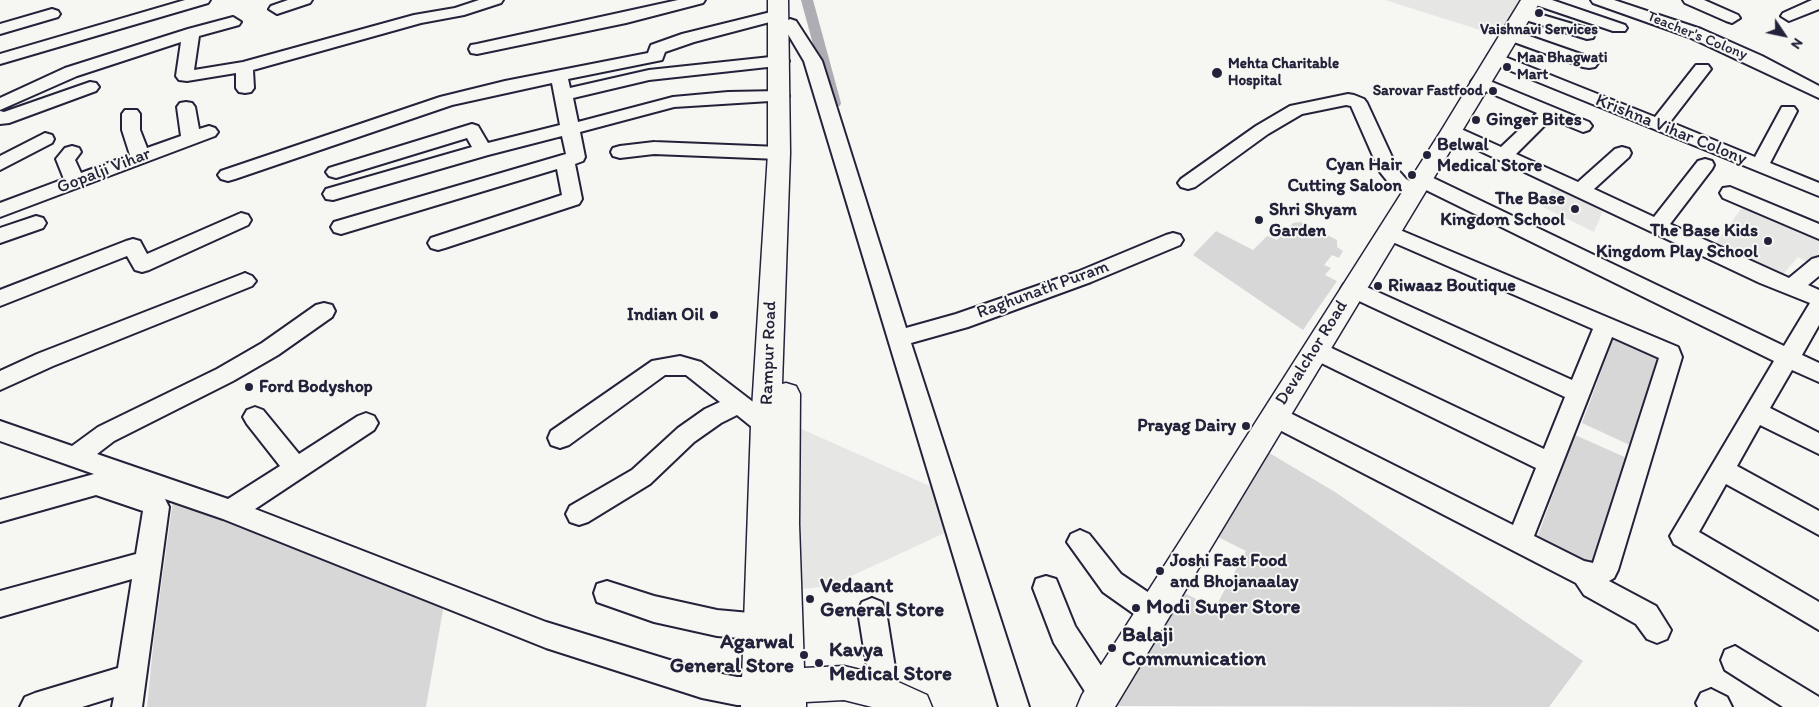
<!DOCTYPE html>
<style>
body{margin:0}
#map{position:relative;width:1819px;height:707px;overflow:hidden;background:#f6f6f2;font-family:Itim,sans-serif}
canvas{display:block}
.north{position:absolute;left:1759px;top:10px;width:50px;height:50px;-webkit-text-stroke:4px #f6f6f2;paint-order:stroke;rotate:124deg;font-size:14px;font-weight:700;line-height:20px;text-align:center;color:#22223b}
.north::after{content:'';display:block;margin:auto;width:18px;height:22px;background:#22223b;clip-path:polygon(50% 0,100% 100%,50% 72%,0 100%)}
</style>
<div id="map">
<canvas width="1819" height="707"></canvas>
<div class="north">N</div>
</div>
<script>
const ctx = document.querySelector('canvas').getContext('2d');
ctx.lineJoin = 'round';
function fillPath(path, color) { ctx.fillStyle = color; ctx.fill(path, 'evenodd'); }
const poly = rows => new Path2D(rows.map(r => 'M' + r).join(''));
function stroke(path, color, width, dash) { ctx.strokeStyle = color; ctx.lineWidth = width; ctx.lineCap = dash ? 'butt' : 'round'; ctx.setLineDash(dash || []); ctx.stroke(path); }
function drawText(font, color, halo, rows, align = 'center') {
  ctx.font = font + ' Itim,sans-serif'; ctx.lineWidth = 4; ctx.setLineDash([]); ctx.textBaseline = 'middle'; ctx.strokeStyle = halo; ctx.fillStyle = color; for (const [text, x, y, turn = 0] of rows) {
    ctx.save(); ctx.translate(x, y); ctx.rotate((+turn || 0) * Math.PI / 180); ctx.textAlign = isNaN(turn) ? turn : align; if (halo) ctx.strokeText(text, 0, 0); ctx.fillText(text, 0, 0); ctx.restore();
  }
}
const built = poly([
 [1385,0,1522,0,1499,36],
 [1555,183,1605,206,1594,232,1543,207],
 [1745,204,1819,235,1819,257,1810,264,1798,257,1780,278,1713,246],
 [797,427,941,491,951,530,830,586,801,589]
]);
const green = poly([
 [1301,222,1337,240,1337,247,1343,251,1339,258,1332,255,1324,265,1331,268,1325,275,1337,281,1303,330,1193,255,1216,231,1253,250,1267,236,1277,240,1293,223],
 [1614,337,1660,357,1632,446,1582,423],
 [1575,435,1629,459,1594,565,1588,565,1537,538],
 [1266,451,1335,492,1583,661,1549,707,1113,706,1184,593,1215,608,1246,551,1218,537],
 [173,500,444,604,426,707,147,707,154,638]
]);
const canal = poly([
 [801,0,813,0,841,103,840,106,830,106,829,103,801,0]
]);
const minor = poly([
 [185,0,210,0,208,3,0,64,0,54,185,0],
 [288,0,312,0,310,3,277,14,269,9,271,6,288,0],
 [479,0,503,0,501,3,464,15,421,23,253,70,254,88,251,92,245,93,239,92,236,88,236,73,187,81,179,80,176,76,181,42,77,76,0,110,0,98,65,68,188,29,233,17,241,22,239,25,199,36,194,70,243,62,414,15,455,8,479,0],
 [678,0,705,0,703,3,626,23,477,54,471,53,469,49,471,45,477,44,678,0],
 [1528,0,1552,0,1625,25,1627,28,1625,31,1613,31,1530,3,1528,0],
 [1591,0,1614,0,1701,29,1762,56,1819,86,1819,98,1689,37,1593,3,1591,0],
 [1683,0,1704,0,1738,15,1740,18,1732,23,1726,21,1685,3,1683,0],
 [1812,0,1819,0,1819,9,1789,21,1781,16,1783,13,1812,0],
 [52,9,58,11,60,14,58,17,0,34,0,24,52,9],
 [1522,9,1593,30,1595,34,1593,38,1587,39,1516,17,1514,14,1522,9],
 [779,10,785,12,787,15,785,18,694,42,665,52,662,60,568,79,570,88,649,70,780,56,786,57,789,61,786,65,649,80,573,98,578,122,673,97,728,92,780,91,786,92,789,96,786,100,674,107,580,132,585,157,583,161,575,164,582,199,579,204,445,248,438,250,431,248,428,243,431,238,562,195,557,169,341,234,334,232,331,227,334,222,566,154,562,136,488,155,333,200,326,199,323,194,326,189,472,147,467,138,336,178,329,176,326,172,329,168,472,124,478,126,488,143,560,125,552,83,452,105,235,179,228,181,221,179,218,175,221,171,440,97,505,81,648,53,651,45,682,34,779,10],
 [790,19,796,21,822,61,906,328,956,314,1077,272,1166,235,1173,233,1180,235,1183,240,1180,245,1091,282,968,327,911,343,1029,707,999,707,804,61,782,24,790,19],
 [1509,29,1595,59,1598,63,1595,67,1589,68,1583,67,1503,38,1501,34,1503,30,1509,29],
 [1495,53,1655,117,1696,65,1708,65,1711,69,1670,122,1755,157,1782,107,1794,107,1797,111,1770,163,1819,183,1819,196,1489,62,1487,58,1489,54,1495,53],
 [1480,77,1589,122,1592,126,1589,130,1583,132,1551,119,1516,154,1578,182,1615,149,1622,147,1629,149,1631,153,1629,157,1594,189,1654,217,1698,161,1705,159,1712,161,1714,165,1712,169,1670,224,1789,278,1812,259,1819,257,1819,276,1808,285,1819,290,1819,325,1802,355,1819,363,1819,382,1792,370,1770,408,1819,433,1819,454,1760,425,1737,466,1819,511,1819,535,1726,484,1699,532,1819,602,1819,630,1674,544,1670,536,1774,361,1422,188,1424,191,1421,196,1414,197,1392,187,1380,172,1351,106,1346,105,1302,114,1268,134,1195,187,1188,189,1181,187,1178,183,1181,179,1256,126,1290,106,1348,94,1354,95,1364,99,1367,103,1398,170,1406,179,1414,183,1412,180,1415,176,1422,174,1429,176,1784,346,1810,303,1760,283,1446,135,1443,131,1446,127,1452,125,1501,147,1537,113,1474,86,1471,82,1474,78,1480,77],
 [90,82,96,83,99,87,96,91,9,123,0,124,0,111,4,112,90,82],
 [186,102,192,103,195,107,199,129,209,126,215,128,218,132,215,136,0,217,0,203,64,179,56,159,65,148,72,146,79,148,81,152,75,160,81,173,130,155,122,130,122,114,125,110,137,110,140,114,140,130,147,148,181,136,177,107,180,103,186,102],
 [45,133,52,135,54,139,52,143,0,170,0,156,45,133],
 [654,142,779,147,786,149,788,153,786,157,779,159,654,154,620,158,613,156,611,152,613,148,620,146,654,142],
 [1730,187,1819,224,1819,239,1723,198,1720,193,1723,188,1730,187],
 [241,213,248,215,251,220,248,225,149,270,142,272,135,270,127,256,0,306,0,290,126,241,133,239,140,241,147,254,241,213],
 [36,216,43,218,46,223,43,228,0,243,0,228,36,216],
 [1388,225,1678,347,1682,357,1618,570,1614,578,1609,581,1656,606,1671,630,1667,639,1657,643,1647,639,1636,624,1584,595,1576,583,1266,423,1262,416,1266,409,1274,406,1282,409,1513,525,1536,468,1307,356,1304,350,1307,344,1315,341,1323,344,1544,449,1565,397,1344,294,1341,289,1344,284,1352,281,1360,284,1572,380,1593,329,1381,237,1378,232,1381,227,1388,225],
 [1612,337,1659,358,1593,563,1584,561,1534,536,1612,337],
 [245,273,252,276,256,281,252,286,53,366,0,390,0,371,37,354,245,273],
 [324,303,332,305,335,311,332,317,278,355,233,381,114,441,97,454,228,499,280,466,247,424,243,417,247,410,255,407,263,410,299,454,358,416,366,413,374,416,378,423,374,430,255,509,546,622,702,670,737,677,759,677,769,681,773,691,769,701,759,705,737,705,702,698,546,648,223,519,165,499,169,507,142,707,112,707,114,697,82,707,20,707,25,697,35,693,118,668,132,579,0,617,0,591,136,554,143,511,96,495,0,522,0,500,94,474,0,441,0,421,72,446,98,427,217,369,262,343,316,305,324,303],
 [680,356,701,362,774,418,778,425,774,432,766,435,758,432,737,415,721,423,694,442,650,484,588,522,579,525,570,522,566,514,570,506,632,470,678,428,705,409,720,402,686,375,665,375,569,445,560,448,551,445,548,438,551,431,652,361,680,356],
 [1080,530,1089,534,1121,574,1164,603,1168,612,1164,621,1154,625,1144,621,1103,592,1067,542,1071,534,1080,530],
 [1046,576,1056,579,1075,626,1113,684,1117,694,1113,704,1106,707,1093,704,1054,643,1033,588,1036,579,1046,576],
 [607,581,654,596,717,610,761,614,771,618,775,627,771,636,761,640,717,636,654,622,597,602,594,593,597,584,607,581],
 [872,598,882,602,886,611,899,693,895,703,885,707,875,703,871,693,858,611,862,602,872,598],
 [1735,646,1819,697,1819,707,1783,707,1725,670,1721,660,1725,650,1735,646],
 [1711,689,1727,697,1732,707,1698,707,1696,703,1701,693,1711,689]
]);
const major = poly([
 [768,0,788,0,790,153,782,384,786,383,796,386,800,394,799,524,804,668,844,666,885,676,927,695,932,707,872,707,844,700,806,702,806,707,741,707,751,425,768,153,768,0],
 [1521,0,1541,0,1115,707,1077,707,1082,695,1441,131,1521,0]
]);
const markers = [
 [1539,13,5,"#22223b"],
 [1507,67,5,"#22223b"],
 [1217,73,6,"#22223b"],
 [1493,91,5,"#22223b"],
 [1476,120,5,"#22223b"],
 [1427,155,5,"#22223b"],
 [1412,175,5,"#22223b"],
 [1575,209,5,"#22223b"],
 [1259,220,5,"#22223b"],
 [1768,241,5,"#22223b"],
 [1378,286,5,"#22223b"],
 [714,315,5,"#22223b"],
 [249,387,5,"#22223b"],
 [1246,426,5,"#22223b"],
 [1160,571,5,"#22223b"],
 [810,599,5,"#22223b"],
 [1136,608,5,"#22223b"],
 [1112,648,5,"#22223b"],
 [804,655,5,"#22223b"],
 [819,663,5,"#22223b"]
];
const farPoinames = [
 ["Vaishnavi Services",1539,30,"center"],
 ["Maa Bhagwati",1517,58],
 ["Mart",1517,75],
 ["Mehta Charitable",1228,64],
 ["Hospital",1228,81],
 ["Sarovar Fastfood",1483,91,"right"]
];
const farStreetnames = [
 ["Teacher's Colony",1697,36,22]
];
const poiNames = [
 ["Ginger Bites",1486,120],
 ["Belwal",1437,145],
 ["Medical Store",1437,166],
 ["Cyan Hair",1402,165,"right"],
 ["Cutting Saloon",1402,186,"right"],
 ["The Base",1565,199,"right"],
 ["Kingdom School",1565,220,"right"],
 ["Shri Shyam",1269,210],
 ["Garden",1269,231],
 ["The Base Kids",1758,231,"right"],
 ["Kingdom Play School",1758,252,"right"],
 ["Riwaaz Boutique",1388,286],
 ["Indian Oil",704,315,"right"],
 ["Ford Bodyshop",259,387],
 ["Prayag Dairy",1236,426,"right"],
 ["Joshi Fast Food",1170,561],
 ["and Bhojanaalay",1170,582]
];
const streetNames = [
 ["Krishna Vihar Colony",1671,130,22],
 ["Gopalji Vihar",104,171,-21],
 ["Raghunath Puram",1043,290,-20],
 ["Rampur Road",769,353,-88],
 ["Devalchor Road",1312,353,-58]
];
const nearPoinames = [
 ["Vedaant",820,587],
 ["General Store",820,611],
 ["Modi Super Store",1146,608],
 ["Balaji",1122,636],
 ["Communication",1122,660],
 ["Agarwal",794,643,"right"],
 ["General Store",794,667,"right"],
 ["Kavya",829,651],
 ["Medical Store",829,675]
];
fillPath(built, '#e6e6e4');
fillPath(green, '#d7d7d7');
fillPath(canal, '#adadb3');
stroke(minor, '#22223b', 4);
stroke(major, '#22223b', 3);
fillPath(minor, '#f6f6f2');
fillPath(major, '#f6f6f2');
for (const [x, y, r, color] of markers) { const dot = new Path2D(); dot.arc(x, y, r, 0, 2 * Math.PI); ctx.fillStyle = color; ctx.fill(dot); stroke(dot, '#f6f6f2', 2); }
drawText('bold 15px', '#22223b', '#f6f6f2', farPoinames, 'left');
drawText('15px', '#22223b', '#f6f6f2', farStreetnames);
drawText('bold 18px', '#22223b', '#f6f6f2', poiNames, 'left');
drawText('18px', '#22223b', '#f6f6f2', streetNames);
drawText('bold 21px', '#22223b', '#f6f6f2', nearPoinames, 'left');
</script>
